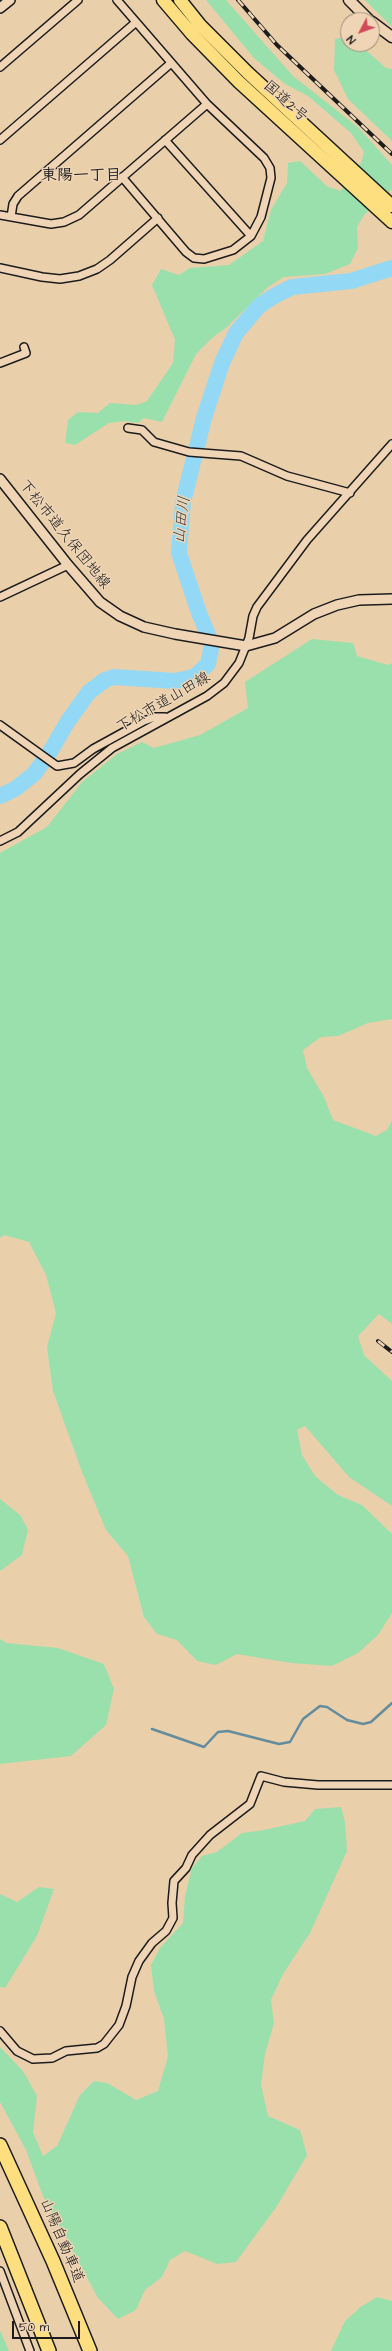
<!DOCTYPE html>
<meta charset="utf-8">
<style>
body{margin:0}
#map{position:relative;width:392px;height:2351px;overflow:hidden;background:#eacfab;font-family:"Architects Daughter",sans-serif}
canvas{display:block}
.north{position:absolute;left:340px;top:12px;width:40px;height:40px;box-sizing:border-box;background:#efd5b6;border:1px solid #9b8b78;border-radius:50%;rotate:229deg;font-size:11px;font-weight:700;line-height:16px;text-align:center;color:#1c1c1c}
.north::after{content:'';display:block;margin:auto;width:14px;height:18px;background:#d1495b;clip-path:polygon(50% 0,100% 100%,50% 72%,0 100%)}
.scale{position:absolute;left:12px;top:2321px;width:68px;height:18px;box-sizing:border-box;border:2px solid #1c1c1c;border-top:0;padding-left:5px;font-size:12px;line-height:14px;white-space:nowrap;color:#1c1c1c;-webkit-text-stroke:3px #efd5b6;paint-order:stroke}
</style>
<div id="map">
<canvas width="392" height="2351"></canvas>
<div class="north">N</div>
<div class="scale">50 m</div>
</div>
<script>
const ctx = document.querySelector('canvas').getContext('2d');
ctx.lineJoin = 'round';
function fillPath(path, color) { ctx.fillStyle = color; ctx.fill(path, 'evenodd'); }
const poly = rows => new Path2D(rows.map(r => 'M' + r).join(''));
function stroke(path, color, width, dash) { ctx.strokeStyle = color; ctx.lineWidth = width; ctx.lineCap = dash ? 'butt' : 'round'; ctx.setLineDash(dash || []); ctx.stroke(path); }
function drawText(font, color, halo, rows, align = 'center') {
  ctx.font = font + ' "Architects Daughter","Klee One",sans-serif'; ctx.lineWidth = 3; ctx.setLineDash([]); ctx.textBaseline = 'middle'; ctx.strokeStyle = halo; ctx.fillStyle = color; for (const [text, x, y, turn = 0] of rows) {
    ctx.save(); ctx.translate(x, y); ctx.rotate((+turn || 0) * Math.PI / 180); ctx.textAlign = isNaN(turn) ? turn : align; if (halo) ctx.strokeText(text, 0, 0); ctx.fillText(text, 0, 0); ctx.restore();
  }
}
const green = poly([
 [206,0,226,0,293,76,359,128,392,165,392,189,364,215,357,227,358,248,350,264,325,274,284,277,268,287,226,328,213,337,196,354,162,422,144,418,138,423,125,421,109,423,75,445,65,443,68,420,78,412,98,413,110,403,137,405,147,401,173,363,175,340,152,285,161,269,179,275,190,268,229,265,263,241,271,210,287,183,288,163,300,161,328,187,341,191,361,163,364,152,351,133,308,96,285,84,254,58],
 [365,0,392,0,392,26,391,26],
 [348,36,348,44,359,44,386,68,392,69,392,141,348,99,334,70,335,39],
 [312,639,353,643,357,656,388,665,392,663,392,1019,368,1023,338,1036,321,1037,303,1050,307,1068,324,1097,333,1120,376,1136,387,1130,392,1120,392,1324,379,1314,358,1336,364,1355,392,1381,392,1506,349,1477,305,1426,297,1430,302,1455,315,1476,338,1495,362,1505,392,1534,392,1613,378,1635,358,1653,332,1666,291,1663,237,1654,216,1665,197,1661,177,1640,157,1634,144,1617,128,1556,106,1530,82,1472,53,1391,47,1347,56,1313,46,1275,29,1242,4,1235,0,1238,0,853,47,827,82,782,117,754,142,742,154,748,200,735,248,708,245,682],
 [0,1499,21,1516,28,1530,22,1555,0,1571],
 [0,1639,6,1643,58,1648,104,1664,114,1689,106,1725,71,1756,0,1764],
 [341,1807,345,1822,347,1851,310,1933,283,1974,271,2000,274,2023,265,2054,261,2085,268,2116,300,2130,307,2155,277,2206,236,2262,217,2264,185,2251,170,2260,162,2277,145,2290,136,2310,118,2319,98,2298,43,2196,26,2150,0,2102,0,2047,23,2071,37,2096,33,2132,43,2156,57,2146,80,2095,94,2081,107,2083,136,2100,158,2091,168,2056,164,2019,154,1991,151,1965,160,1948,183,1923,185,1896,192,1868,202,1856,217,1852,242,1833,264,1830,305,1821,315,1809],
 [39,1887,54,1889,37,1936,5,1988,0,1987,0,1894,17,1902],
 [377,2297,392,2301,392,2351,331,2351,345,2321,362,2306],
 [0,2330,9,2351,0,2351]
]);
const stream = poly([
 [152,1729,204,1747,218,1732,228,1731,279,1744,290,1742,303,1719,320,1706,327,1707,347,1720,363,1724,371,1722,392,1703]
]);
const river = poly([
 [0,796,15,789,34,774,50,752,68,721,89,692,105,680,114,677,175,681,194,677,208,664,212,644,199,613,179,553,183,502,204,418,222,363,236,333,259,306,274,296,292,287,351,281,392,268]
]);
const minor = poly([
 [117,0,207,104,264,158,270,168,271,178,261,217,251,236,233,250,204,259,194,258,186,252,122,177],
 [0,67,78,0],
 [0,140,135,23],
 [165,140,251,236],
 [0,215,51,224,64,222,79,215,207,104],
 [11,217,13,204,18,196,170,64],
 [0,268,42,277,60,279,79,276,97,269,110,260,158,218],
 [0,363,26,353,24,347],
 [128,428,142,430,154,442,189,452,241,456,287,476,350,493],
 [0,597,68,565],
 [0,725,57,766,74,763,93,749,144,721,155,717,165,717],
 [0,841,18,832,80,774,112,748,207,696,224,683,239,663,249,638,253,616,257,607,307,540,392,444],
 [0,2031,17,2051,33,2059,52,2058,66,2051,97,2048,104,2044,119,2025,126,2006,132,1977,139,1961,152,1943,166,1931,173,1918,172,1903,174,1881,186,1868,192,1855,210,1835,250,1804,261,1776,284,1782,318,1785,392,1785],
 [0,2271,30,2351]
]);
const tertiary = poly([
 [0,8,10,0],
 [0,479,68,565,100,602,120,616,144,627,175,634,246,646,275,638,314,614,337,605,359,600,392,599]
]);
const secondary = poly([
 [349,0,369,20],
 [372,22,392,37]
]);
const trunk = poly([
 [163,0,192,34,239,82,392,222],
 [180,0,200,25,248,73,392,206]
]);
const motorway = poly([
 [0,2145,53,2261,90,2351],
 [0,2227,49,2351]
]);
const rail = poly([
 [238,0,277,45,392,154],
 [378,1341,392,1352]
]);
const streetNames = [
 ["国道2号",285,102,42],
 ["下松市道久保団地線",64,535,51],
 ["下松市道山田線",164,703,-30],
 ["山陽自動車道",61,2241,67]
];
const neighbourhoodNames = [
 ["東陽一丁目",81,177]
];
const waterNames = [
 ["山田川",183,520,-83]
];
fillPath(green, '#9ae0ad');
stroke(stream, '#638d9e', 2.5);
stroke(river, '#93d9f5', 16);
stroke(minor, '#1c1c1c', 10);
stroke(tertiary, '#1c1c1c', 12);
stroke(secondary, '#1c1c1c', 13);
stroke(trunk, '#1c1c1c', 15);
stroke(motorway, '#1c1c1c', 16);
stroke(minor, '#efd5b6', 7);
stroke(tertiary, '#efd5b6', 9);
stroke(secondary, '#efd5b6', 10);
stroke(trunk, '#fedf80', 12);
stroke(motorway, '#fedf80', 13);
stroke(rail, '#1c1c1c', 4);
stroke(rail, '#efd5b6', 2.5, [8]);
drawText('15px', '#1c1c1c', '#efd5b6', streetNames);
drawText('bold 16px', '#1c1c1c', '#efd5b6', neighbourhoodNames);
drawText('italic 16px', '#344247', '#efd5b6', waterNames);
</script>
